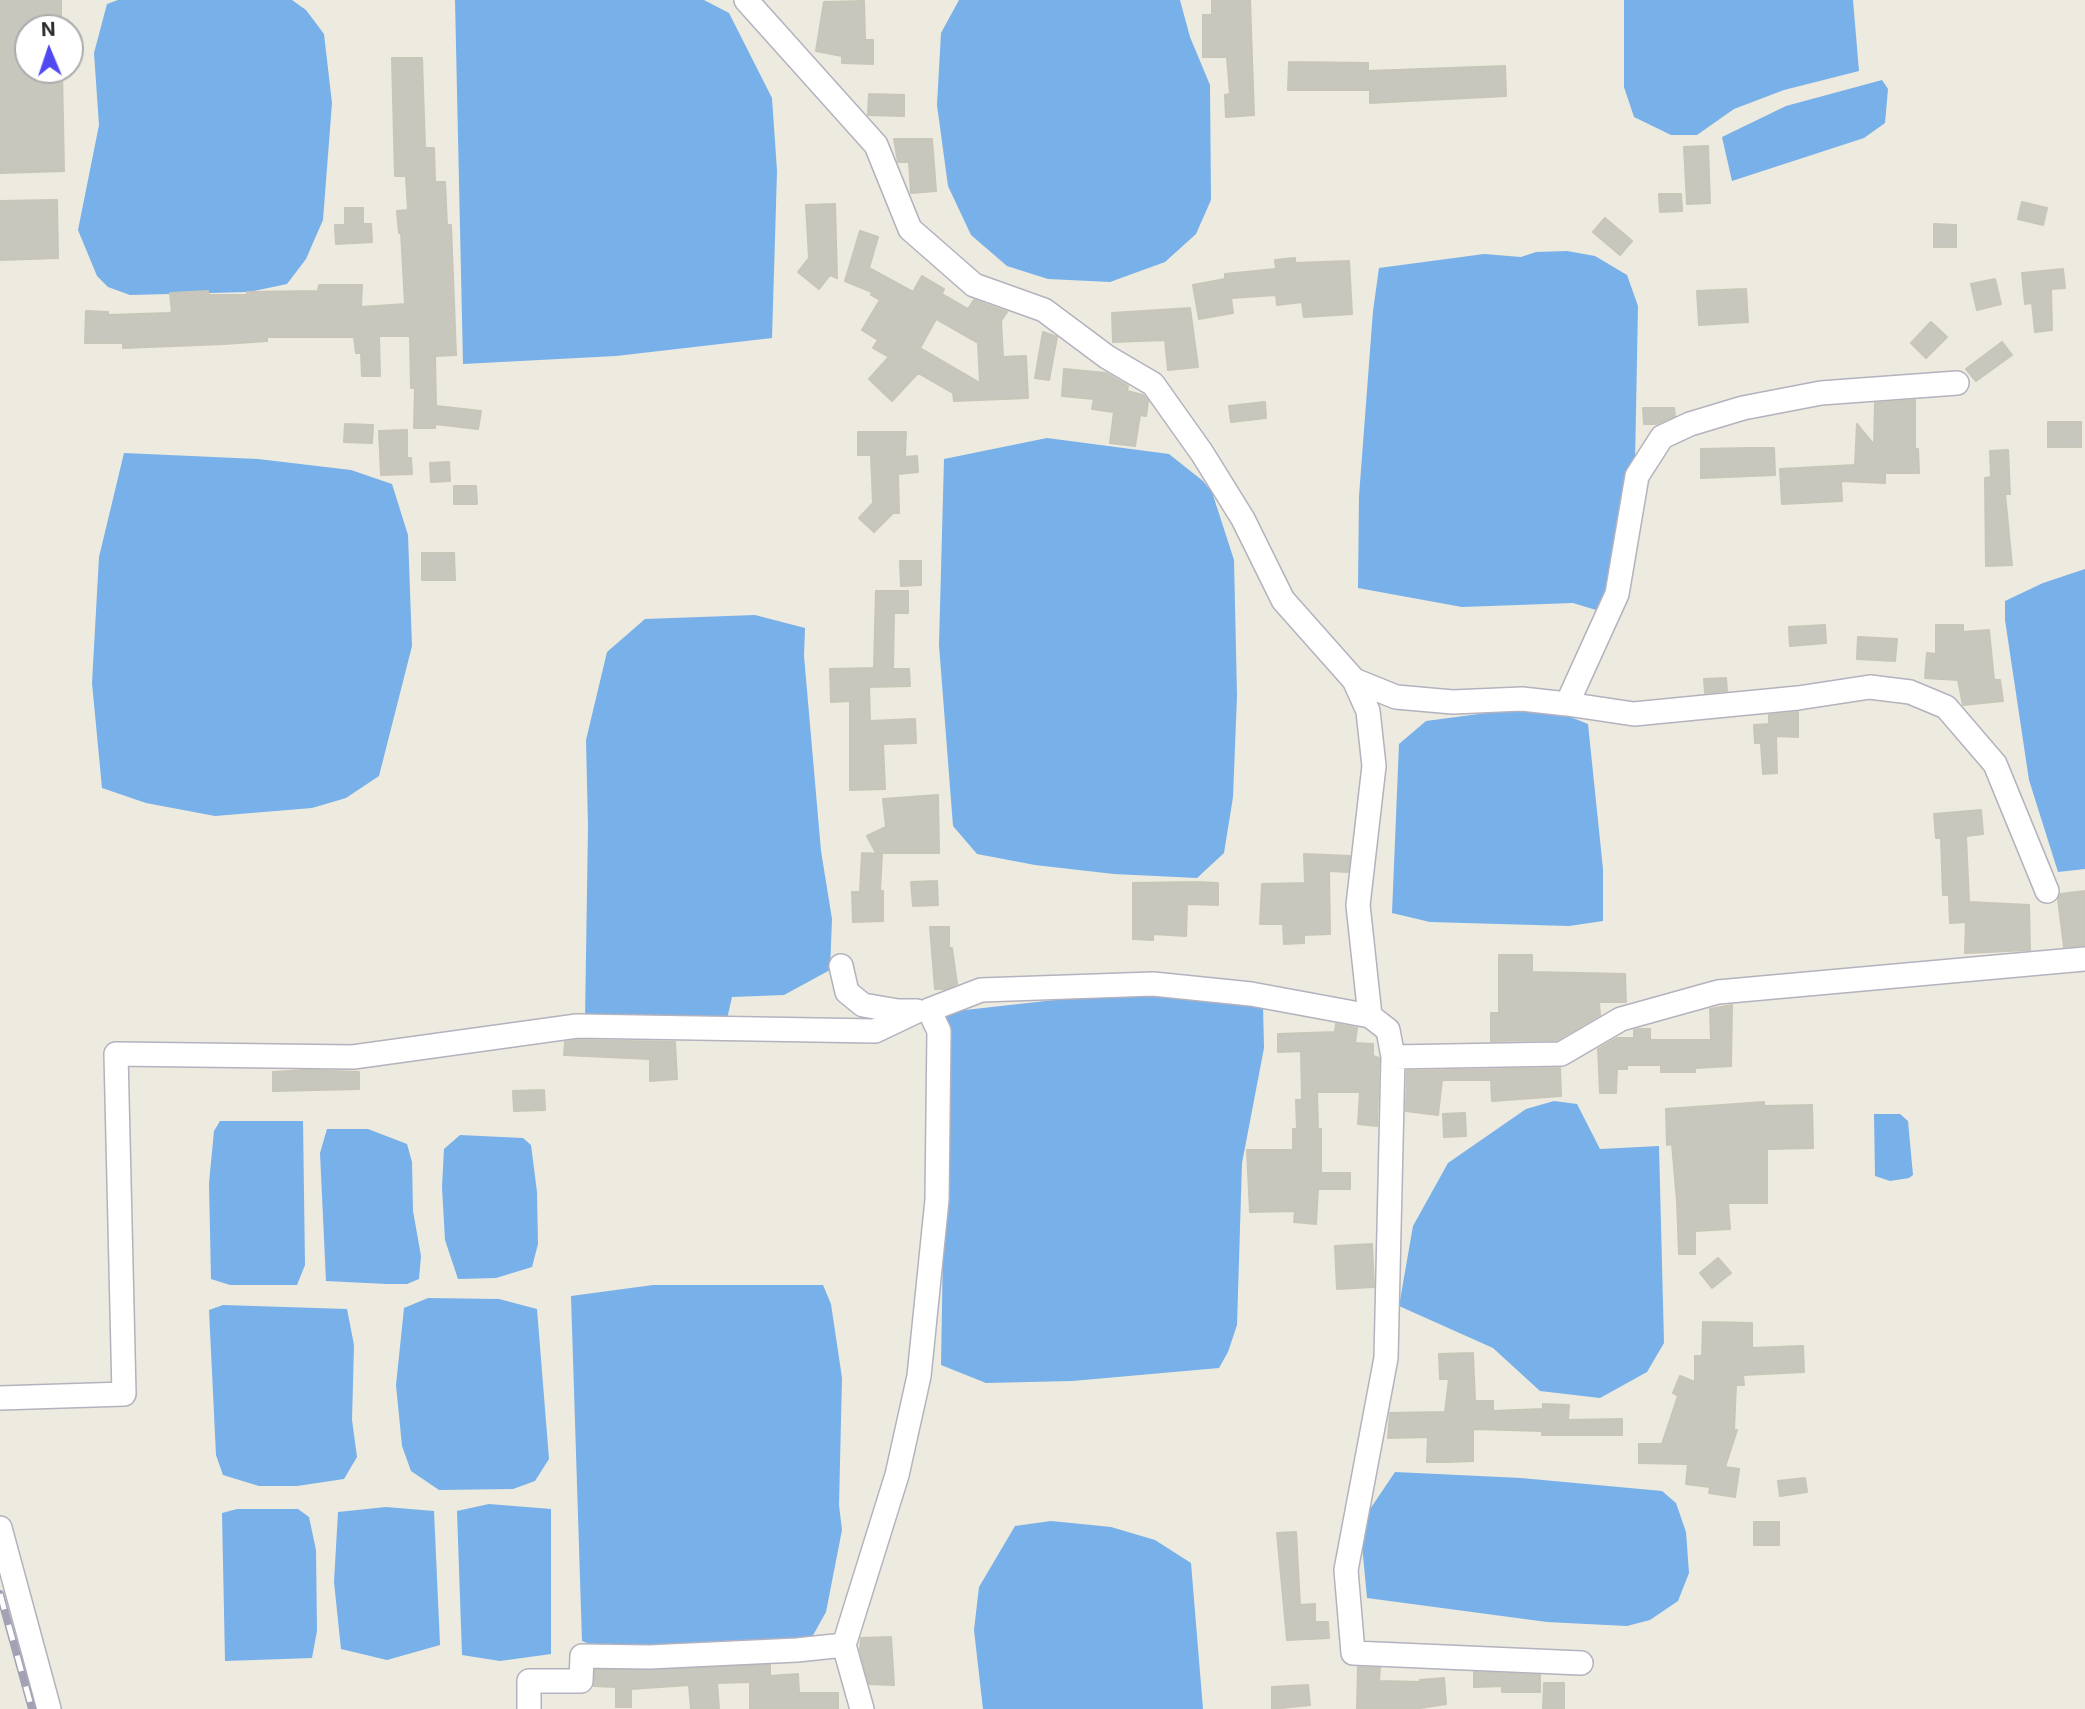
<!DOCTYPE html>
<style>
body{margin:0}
#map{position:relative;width:2085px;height:1709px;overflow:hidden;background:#edeadf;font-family:Inter,sans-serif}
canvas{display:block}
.north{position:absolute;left:14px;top:14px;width:70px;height:70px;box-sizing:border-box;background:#fff;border:2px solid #ababab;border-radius:50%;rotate:358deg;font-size:19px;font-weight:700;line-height:28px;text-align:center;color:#2c2c2c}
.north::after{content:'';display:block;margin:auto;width:24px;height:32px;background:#5048f1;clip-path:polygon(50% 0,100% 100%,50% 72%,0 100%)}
</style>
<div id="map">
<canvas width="2085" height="1709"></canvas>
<div class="north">N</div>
</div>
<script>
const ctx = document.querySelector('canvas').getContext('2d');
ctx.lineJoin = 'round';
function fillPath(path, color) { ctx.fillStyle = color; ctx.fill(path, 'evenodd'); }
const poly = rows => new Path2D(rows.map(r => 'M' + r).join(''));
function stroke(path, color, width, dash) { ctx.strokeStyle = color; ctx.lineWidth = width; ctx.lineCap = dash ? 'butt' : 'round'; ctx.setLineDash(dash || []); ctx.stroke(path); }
const water = poly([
 [118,0,292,0,306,10,324,34,332,103,323,220,306,259,287,284,249,292,130,295,108,287,97,276,78,230,99,125,94,53,107,4],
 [455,0,704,0,729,13,772,98,777,171,772,338,616,356,463,364],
 [959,0,1180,0,1190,37,1210,85,1211,200,1196,234,1165,262,1110,282,1048,279,1007,266,971,235,948,186,937,105,941,33],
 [1624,0,1853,0,1859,71,1784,90,1734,109,1697,135,1671,135,1634,117,1624,87],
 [1882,80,1888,89,1885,123,1864,138,1732,181,1722,137,1786,106],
 [1567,251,1595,256,1627,275,1638,306,1635,463,1608,584,1596,610,1573,603,1462,607,1358,588,1359,496,1373,311,1379,268,1484,254,1521,257,1536,252],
 [1047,438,1169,454,1203,481,1212,492,1234,560,1237,696,1233,797,1224,853,1197,878,1114,874,1035,865,977,854,953,826,939,645,944,459],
 [124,453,258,459,351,470,392,484,408,535,412,646,379,776,346,798,312,808,215,816,146,803,102,788,92,683,99,557],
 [2085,569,2085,869,2058,872,2029,780,2005,620,2005,601,2043,583],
 [755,615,805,628,804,656,821,851,832,919,830,970,784,995,732,997,727,1019,585,1021,588,826,586,740,607,652,645,619],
 [1509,710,1553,710,1588,724,1603,869,1603,921,1569,926,1430,922,1392,913,1399,744,1426,721],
 [1127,992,1263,1005,1264,1048,1242,1163,1237,1325,1228,1352,1219,1368,1072,1381,986,1383,941,1365,947,1012],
 [1554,1101,1577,1104,1600,1149,1659,1146,1664,1343,1647,1372,1600,1398,1540,1391,1493,1348,1399,1306,1413,1226,1448,1163,1526,1109],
 [1874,1114,1900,1114,1908,1121,1913,1175,1909,1178,1890,1181,1875,1176],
 [220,1121,303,1121,305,1265,297,1285,230,1285,211,1279,209,1183,214,1131],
 [327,1129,368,1129,407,1144,412,1162,413,1211,421,1256,419,1279,407,1284,387,1284,326,1281,320,1153],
 [460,1135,523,1138,531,1145,537,1192,538,1244,532,1267,496,1278,458,1279,445,1240,442,1187,444,1149],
 [653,1285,823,1285,831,1304,842,1378,839,1505,842,1530,826,1612,807,1646,601,1648,582,1641,571,1296],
 [428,1298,499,1299,537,1309,549,1459,535,1481,513,1489,439,1490,411,1471,402,1446,396,1385,404,1308],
 [223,1305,347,1309,354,1345,352,1420,357,1457,344,1479,297,1486,259,1486,223,1475,216,1455,209,1310],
 [1395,1472,1521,1478,1662,1491,1676,1503,1686,1532,1689,1573,1678,1601,1650,1620,1627,1626,1547,1622,1367,1598,1360,1524],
 [489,1504,551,1509,551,1654,500,1661,462,1655,457,1511],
 [386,1507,434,1511,440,1645,387,1660,341,1649,334,1582,338,1512],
 [237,1509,298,1509,309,1517,316,1550,317,1631,312,1658,225,1661,222,1513],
 [1051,1521,1111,1527,1155,1540,1191,1563,1203,1709,983,1709,974,1630,979,1587,1015,1526]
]);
const building = poly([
 [0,0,61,0,61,28,28,28,28,70,62,70,64,171,0,173,0,0],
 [1212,0,1250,0,1254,115,1226,117,1225,95,1230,94,1227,57,1203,57,1203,15,1212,15,1212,0],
 [864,1,865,40,873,40,873,64,842,63,842,56,816,51,824,2,864,1],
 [392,58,422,58,425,148,434,148,435,182,445,182,447,225,451,225,456,355,435,356,436,406,481,411,478,429,435,424,435,428,414,428,415,388,411,388,410,336,379,336,380,376,362,376,361,353,356,353,354,337,267,337,267,341,224,344,123,348,123,343,85,343,86,311,108,312,108,315,169,313,172,312,170,293,208,291,209,295,247,295,247,292,318,291,319,285,362,285,361,307,405,304,401,232,399,233,397,211,408,210,406,176,395,176,392,58],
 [1289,62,1368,63,1368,71,1505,66,1506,96,1370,103,1370,90,1288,90,1289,62],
 [869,94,904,95,904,116,868,115,869,94],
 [894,139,932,139,936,191,911,193,909,162,898,162,894,139],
 [1708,146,1710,203,1687,204,1684,147,1708,146],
 [1659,194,1681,194,1682,211,1660,212,1659,194],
 [57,200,58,258,0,260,0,201,57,200],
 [2022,202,2047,208,2043,225,2018,219,2022,202],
 [835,204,837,278,830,275,819,289,798,272,809,258,806,205,835,204],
 [345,208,363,208,363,224,371,224,372,242,336,244,335,225,345,225,345,208],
 [1605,218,1632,241,1620,255,1593,232,1605,218],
 [1934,224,1956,225,1956,247,1934,247,1934,224],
 [860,231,878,237,869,268,913,292,922,276,944,289,942,294,968,309,974,300,1007,312,1001,321,1003,357,1026,356,1028,398,954,401,953,393,918,373,892,401,869,379,889,357,873,348,878,340,862,330,880,300,871,295,872,292,845,281,860,231],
 [936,319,978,343,980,383,920,348,936,319],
 [1295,258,1295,263,1349,261,1352,314,1304,317,1302,302,1277,305,1276,295,1231,298,1233,313,1199,319,1193,285,1225,279,1225,274,1276,269,1275,260,1295,258],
 [2063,269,2065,288,2051,289,2052,330,2035,332,2032,303,2025,304,2022,273,2063,269],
 [1995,279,2001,304,1977,310,1971,284,1995,279],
 [1746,289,1748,322,1699,325,1697,291,1746,289],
 [1190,308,1198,367,1168,370,1165,340,1113,342,1112,313,1190,308],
 [1931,322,1947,337,1926,358,1911,343,1931,322],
 [1043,332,1057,337,1049,380,1035,378,1043,332],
 [2002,342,2012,355,1976,381,1966,369,2002,342],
 [1064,369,1106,373,1128,386,1127,391,1143,395,1148,401,1146,416,1140,415,1135,446,1110,443,1114,412,1092,409,1094,399,1062,396,1064,369],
 [1915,400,1915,449,1918,449,1919,473,1885,473,1885,483,1841,481,1842,501,1782,504,1780,469,1855,465,1857,424,1874,445,1875,403,1915,400],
 [1265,402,1266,418,1231,422,1229,406,1265,402],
 [1643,408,1674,408,1675,416,1656,424,1644,424,1643,408],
 [2048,422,2081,422,2081,447,2048,447,2048,422],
 [345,424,373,425,372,443,344,442,345,424],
 [407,430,407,458,411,458,412,474,381,475,379,431,407,430],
 [858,432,906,432,905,457,917,456,918,472,898,474,899,513,893,513,874,532,859,518,873,503,871,455,858,455,858,432],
 [1750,448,1774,448,1775,475,1701,478,1701,449,1750,448],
 [2008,450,2010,494,2005,494,2012,565,1986,566,1985,478,1991,477,1990,451,2008,450],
 [449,462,450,481,431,482,430,463,449,462],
 [454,486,476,486,477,504,454,504,454,486],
 [422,553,454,553,455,580,422,580,422,553],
 [900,561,921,561,921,585,901,586,900,561],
 [876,591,908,591,908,613,894,613,893,669,909,669,910,686,869,687,870,721,915,719,916,743,883,744,885,789,850,790,850,701,831,702,830,669,874,668,876,591],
 [1825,625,1826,643,1790,646,1789,627,1825,625],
 [1936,625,1963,625,1963,632,1989,630,1994,680,2000,680,2003,701,1963,705,1958,680,1925,678,1927,653,1936,654,1936,625],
 [1858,637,1897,639,1895,661,1857,659,1858,637],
 [1726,678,1727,691,1705,693,1704,679,1726,678],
 [1798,712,1798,737,1776,736,1777,773,1763,774,1761,743,1755,743,1754,725,1769,724,1769,715,1798,712],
 [938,795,939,853,876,853,867,836,886,827,883,799,938,795],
 [1981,810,1983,834,1966,836,1969,902,2029,905,2030,950,1965,953,1966,922,1950,923,1949,895,1943,895,1941,838,1936,838,1934,814,1981,810],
 [862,853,882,854,880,891,883,891,883,921,853,922,852,892,860,892,862,853],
 [1304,854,1350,856,1348,872,1329,871,1330,934,1304,935,1304,943,1284,944,1283,924,1260,924,1262,884,1305,883,1304,854],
 [937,881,938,905,913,906,911,882,937,881],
 [1196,882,1218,883,1218,905,1187,904,1186,936,1153,934,1153,940,1133,939,1133,883,1196,882],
 [2085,891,2085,945,2064,947,2058,899,2061,894,2085,891],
 [930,927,949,927,949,948,952,948,957,984,945,989,935,989,930,927],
 [1499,955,1532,955,1532,972,1625,974,1626,1002,1599,1002,1600,1015,1557,1040,1491,1041,1491,1013,1499,1013,1499,955],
 [1732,1005,1731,1066,1695,1068,1695,1072,1661,1072,1661,1065,1627,1065,1627,1069,1617,1069,1616,1093,1600,1093,1598,1049,1617,1038,1634,1038,1634,1030,1639,1029,1650,1029,1650,1040,1711,1040,1710,1009,1732,1005],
 [1336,1024,1357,1028,1355,1043,1373,1044,1373,1056,1379,1058,1377,1126,1358,1124,1360,1092,1317,1092,1318,1129,1321,1129,1321,1173,1350,1173,1350,1189,1318,1189,1316,1224,1294,1222,1295,1211,1250,1212,1247,1150,1293,1150,1293,1129,1297,1129,1296,1100,1302,1100,1301,1051,1278,1052,1278,1034,1335,1032,1336,1024],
 [578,1040,675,1042,677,1079,650,1081,650,1059,564,1055,565,1042,578,1040],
 [1560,1068,1561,1096,1492,1101,1491,1080,1442,1080,1438,1115,1406,1111,1407,1071,1560,1068],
 [307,1070,359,1072,359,1089,273,1091,273,1072,307,1070],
 [544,1090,545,1110,514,1111,513,1091,544,1090],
 [1764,1102,1764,1106,1812,1105,1813,1148,1767,1149,1767,1203,1728,1203,1730,1229,1695,1231,1695,1254,1679,1254,1677,1201,1672,1144,1667,1145,1666,1109,1764,1102],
 [1465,1113,1466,1136,1444,1137,1443,1114,1465,1113],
 [1372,1244,1374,1287,1337,1289,1335,1246,1372,1244],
 [1718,1258,1731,1273,1712,1288,1700,1273,1718,1258],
 [1703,1322,1752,1323,1752,1348,1803,1346,1804,1372,1743,1375,1744,1385,1736,1385,1734,1430,1737,1430,1725,1467,1739,1469,1735,1497,1709,1493,1710,1487,1686,1484,1688,1464,1639,1463,1639,1444,1662,1444,1678,1396,1673,1393,1680,1376,1695,1382,1695,1356,1702,1356,1703,1322],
 [1473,1353,1475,1401,1493,1401,1493,1411,1543,1409,1543,1404,1569,1405,1568,1420,1622,1419,1622,1435,1542,1435,1542,1431,1473,1429,1473,1461,1448,1462,1427,1462,1428,1437,1388,1438,1390,1413,1445,1412,1449,1379,1440,1379,1439,1354,1473,1353],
 [1805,1478,1807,1492,1780,1496,1778,1481,1805,1478],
 [1754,1522,1779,1522,1779,1545,1754,1545,1754,1522],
 [1296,1532,1300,1605,1315,1604,1315,1622,1328,1622,1329,1638,1287,1640,1277,1533,1296,1532],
 [891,1637,894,1685,869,1684,860,1650,861,1638,891,1637],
 [770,1665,770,1676,798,1674,799,1693,838,1693,838,1709,750,1709,750,1682,717,1683,719,1709,691,1709,689,1685,631,1689,631,1707,616,1707,616,1687,594,1686,595,1670,770,1665],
 [1358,1667,1380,1668,1379,1681,1420,1682,1420,1680,1444,1678,1446,1704,1414,1709,1357,1709,1358,1667],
 [1474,1672,1540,1675,1540,1692,1502,1692,1502,1686,1474,1687,1474,1672],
 [1544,1683,1564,1683,1564,1709,1543,1709,1544,1683],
 [1308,1685,1310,1705,1272,1709,1272,1687,1308,1685]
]);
const minor = poly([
 [746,0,876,145,910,229,974,285,1044,310,1107,357,1153,384,1202,453,1243,519,1283,600,1354,680,1396,697,1453,702,1522,699,1567,704,1617,594,1637,476,1662,437,1690,424,1743,408,1821,393,1957,383],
 [1354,680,1368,711,1374,766,1358,905,1370,1016],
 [1567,704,1634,714,1798,698,1870,687,1910,692,1946,707,1995,764,2047,891],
 [841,966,847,992,863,1005,898,1011,915,1011],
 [1393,1057,1386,1358,1346,1570,1353,1653,1581,1663],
 [0,1398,124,1394,116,1054,353,1057,577,1026,875,1031,917,1011],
 [0,1528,49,1709],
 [844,1645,897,1475,919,1376,937,1200,939,1031,929,1010,981,990,1153,984,1251,994,1370,1016,1388,1030,1393,1057,1561,1054,1621,1019,1718,992,2085,959],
 [529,1709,529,1681,581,1681,582,1656,649,1657,797,1650,844,1645,862,1709]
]);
const rail = poly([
 [0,1594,32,1709]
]);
fillPath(water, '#78b0e9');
fillPath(building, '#c8c7be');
stroke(building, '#c8c6b8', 2);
stroke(minor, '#b3b2be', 26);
stroke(minor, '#fff', 23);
stroke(rail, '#a3a2b5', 8);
stroke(rail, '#fff', 5, [16]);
</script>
